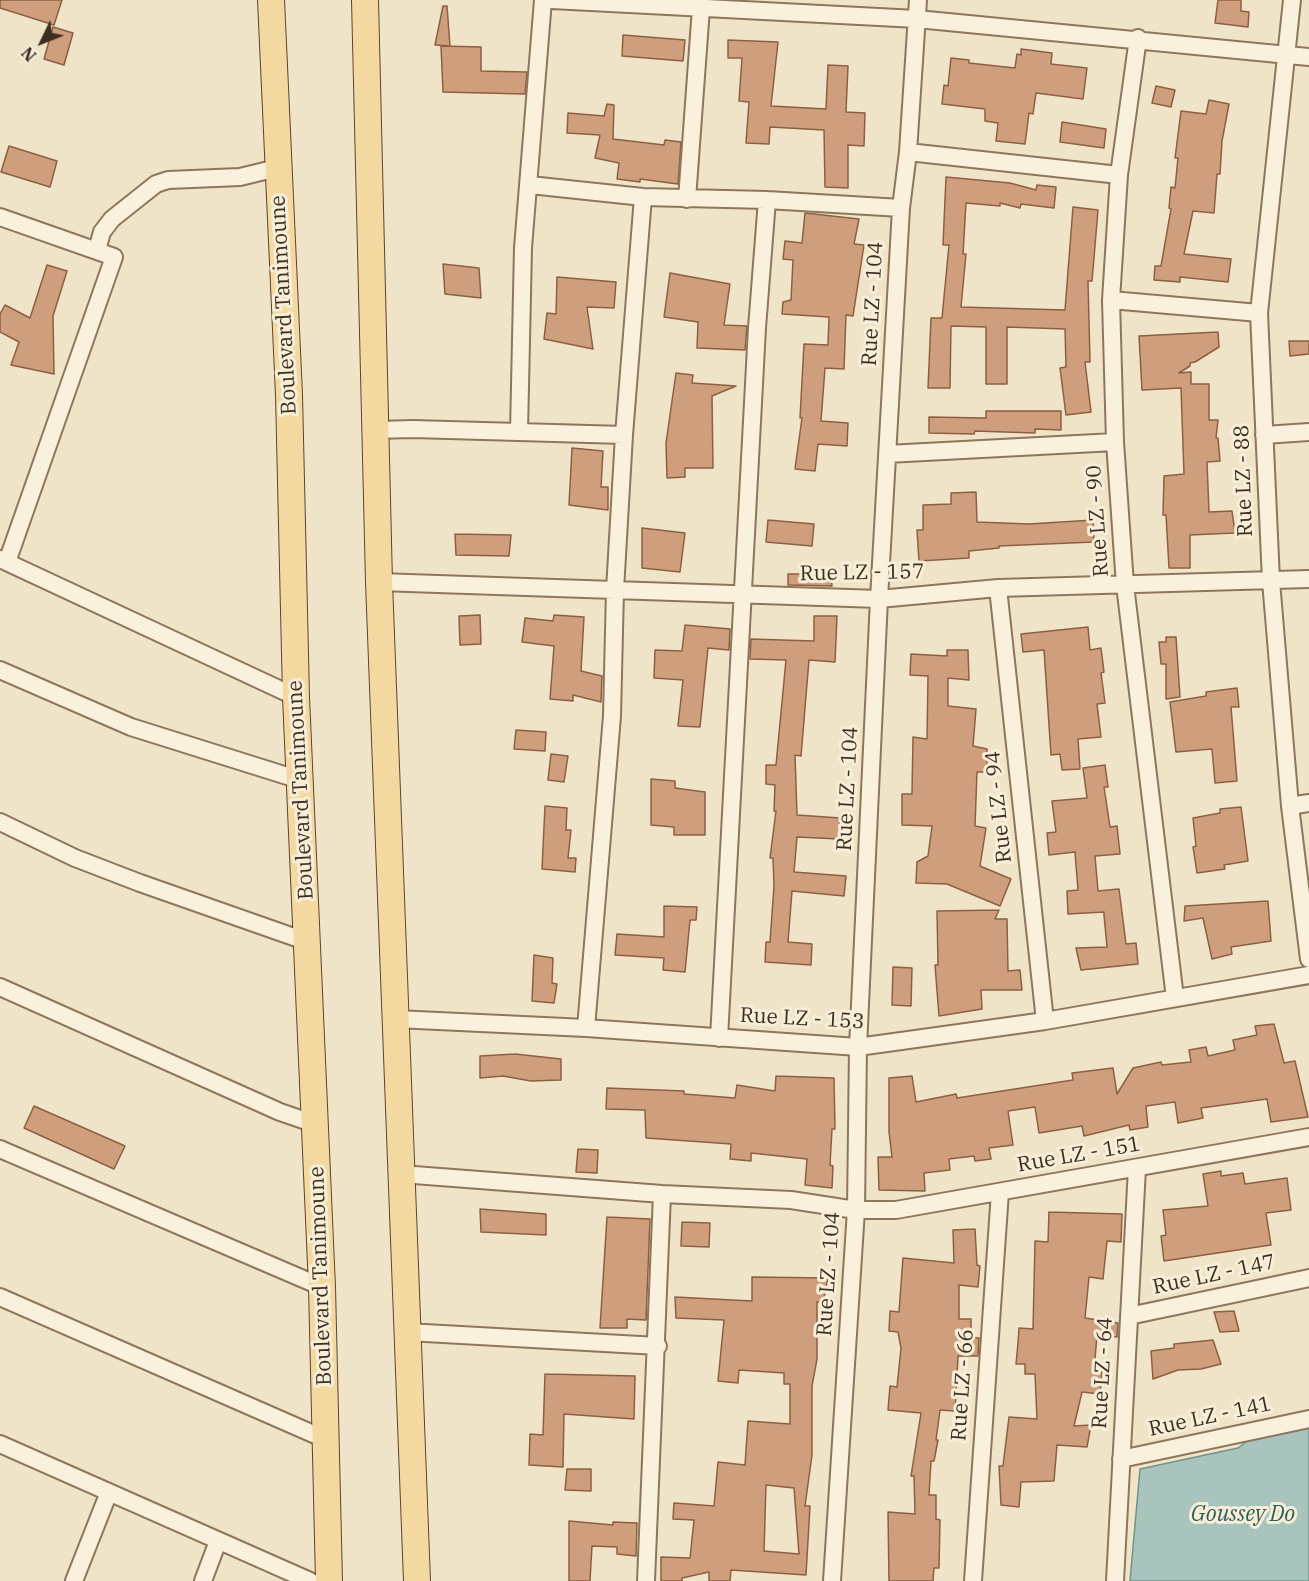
<!DOCTYPE html>
<style>
body{margin:0}
#map{position:relative;width:1309px;height:1581px;overflow:hidden;background:#f0e4c8;font-family:"IBM Plex Serif",serif}
canvas{display:block}
.north{position:absolute;left:12px;top:12px;width:60px;height:60px;-webkit-text-stroke:4px #f7eed8;paint-order:stroke;rotate:227deg;font-size:16px;font-weight:700;line-height:24px;text-align:center;color:#3d2e20}
.north::after{content:'';display:block;margin:auto;width:21px;height:27px;background:#3d2e20;clip-path:polygon(50% 0,100% 100%,50% 72%,0 100%)}
</style>
<div id="map">
<canvas width="1309" height="1581"></canvas>
<div class="north">N</div>
</div>
<script>
const ctx = document.querySelector('canvas').getContext('2d');
ctx.lineJoin = 'round';
function fillPath(path, color) { ctx.fillStyle = color; ctx.fill(path, 'evenodd'); }
const poly = rows => new Path2D(rows.map(r => 'M' + r).join(''));
function stroke(path, color, width, dash) { ctx.strokeStyle = color; ctx.lineWidth = width; ctx.lineCap = dash ? 'butt' : 'round'; ctx.setLineDash(dash || []); ctx.stroke(path); }
function drawText(font, color, halo, rows, align = 'center') {
  ctx.font = font + ' "IBM Plex Serif",serif'; ctx.lineWidth = 6; ctx.setLineDash([]); ctx.textBaseline = 'middle'; ctx.strokeStyle = halo; ctx.fillStyle = color; for (const [text, x, y, turn = 0] of rows) {
    ctx.save(); ctx.translate(x, y); ctx.rotate((+turn || 0) * Math.PI / 180); ctx.textAlign = isNaN(turn) ? turn : align; if (halo) ctx.strokeText(text, 0, 0); ctx.fillText(text, 0, 0); ctx.restore();
  }
}
const water = poly([
 [1309,1428,1309,1581,1130,1581,1140,1469,1238,1448,1251,1438,1309,1428]
]);
const building = poly([
 [0,0,62,0,54,25,0,8,0,0],
 [1218,0,1241,0,1241,11,1249,12,1248,27,1215,23,1218,0],
 [443,6,447,6,450,46,435,45,443,6],
 [53,27,73,33,64,65,44,59,53,27],
 [623,35,685,40,683,61,622,56,623,35],
 [728,40,778,42,771,106,826,109,828,65,848,66,846,112,865,113,864,146,848,145,848,188,825,187,824,130,770,127,769,144,746,143,749,102,739,101,742,58,728,58,728,40],
 [441,46,481,47,481,71,527,72,525,94,443,92,441,46],
 [1021,49,1052,53,1051,64,1087,68,1083,99,1036,93,1033,114,1029,113,1025,144,996,141,998,123,985,121,985,109,942,104,944,85,948,86,951,58,969,60,969,63,1015,68,1017,54,1021,55,1021,49],
 [1156,86,1175,90,1171,107,1152,103,1156,86],
 [1209,100,1229,104,1222,141,1220,174,1217,174,1214,213,1193,211,1184,254,1231,259,1228,282,1180,277,1180,282,1154,280,1155,266,1161,266,1171,209,1169,208,1171,187,1175,188,1178,158,1175,158,1181,111,1206,114,1209,100],
 [607,104,614,105,613,139,664,145,665,140,681,142,678,184,640,179,640,182,617,179,619,163,595,158,600,135,567,133,568,113,604,116,607,104],
 [1062,122,1106,129,1104,148,1060,142,1062,122],
 [9,146,57,161,50,187,1,172,9,146],
 [946,177,1010,183,1036,190,1037,185,1056,187,1054,208,1021,204,1020,208,1000,203,1000,206,966,203,963,254,966,254,961,307,1065,310,1073,207,1098,210,1092,281,1088,281,1090,362,1085,362,1091,412,1066,415,1060,368,1066,367,1065,329,1007,327,1007,384,986,384,986,327,951,326,950,388,928,388,931,318,942,318,949,245,943,245,946,177],
 [805,213,859,219,854,244,864,245,853,316,846,315,844,369,825,368,821,421,848,423,847,446,818,444,815,471,795,469,802,418,800,418,804,344,828,345,829,317,782,314,783,302,791,300,793,260,783,259,785,241,802,243,805,213],
 [443,264,479,268,481,298,445,294,443,264],
 [47,265,67,271,53,316,54,374,11,365,19,342,0,332,0,314,5,305,30,318,47,265],
 [670,273,730,284,724,325,747,326,745,350,697,348,698,322,664,317,670,273],
 [557,277,616,282,614,308,587,307,593,349,544,339,547,313,556,314,557,277],
 [1218,332,1219,347,1195,362,1190,363,1190,366,1179,373,1191,372,1191,384,1209,384,1209,420,1218,420,1216,438,1218,438,1220,461,1207,462,1209,512,1232,511,1235,533,1190,535,1190,568,1169,568,1166,515,1163,515,1164,476,1184,474,1181,388,1142,390,1139,336,1218,332],
 [1289,341,1309,341,1309,354,1290,356,1289,341],
 [676,373,693,375,692,383,736,386,712,396,713,468,685,468,685,477,667,478,666,443,676,373],
 [986,411,1061,411,1061,430,1035,429,1035,433,975,431,974,434,929,433,929,417,986,418,986,411],
 [572,448,603,451,601,487,608,487,608,510,569,505,572,448],
 [976,492,977,522,1029,524,1093,520,1094,542,999,546,999,548,969,551,969,558,919,561,917,530,923,530,923,505,951,504,951,493,976,492],
 [768,520,814,524,812,546,766,542,768,520],
 [642,528,685,533,680,572,642,568,642,528],
 [455,534,511,535,509,556,456,555,455,534],
 [788,574,831,574,832,586,788,585,788,574],
 [480,615,481,644,460,645,459,616,480,615],
 [554,615,584,617,581,671,602,676,601,702,573,695,573,701,550,699,554,646,522,642,525,618,553,621,554,615],
 [814,616,837,616,835,662,809,660,801,756,795,755,797,815,840,818,839,839,797,837,794,872,846,876,844,896,792,891,788,942,812,944,811,965,765,962,766,942,770,942,774,886,773,858,770,858,776,811,774,811,775,785,766,784,766,765,776,765,786,660,750,659,751,639,814,641,814,616],
 [685,625,730,629,729,650,708,648,700,727,678,726,683,680,654,678,655,650,682,651,685,625],
 [1088,627,1090,650,1101,648,1104,672,1101,673,1105,703,1097,704,1101,737,1078,739,1080,769,1062,770,1060,754,1051,755,1044,650,1023,652,1021,634,1088,627],
 [1166,637,1176,637,1180,697,1166,699,1166,664,1161,664,1159,642,1166,642,1166,637],
 [947,650,968,650,969,680,948,678,948,706,976,709,973,746,987,749,987,772,977,772,975,826,986,828,980,866,1011,879,1000,906,947,884,916,883,917,862,928,856,932,826,902,825,902,794,912,794,913,737,927,739,928,676,910,675,911,654,947,656,947,650],
 [1237,688,1239,707,1231,707,1237,781,1215,783,1212,749,1176,752,1170,702,1206,696,1206,692,1237,688],
 [516,730,546,732,545,751,514,749,516,730],
 [551,754,568,756,564,782,548,780,551,754],
 [1105,765,1108,787,1104,787,1110,827,1117,826,1120,854,1095,856,1098,891,1119,889,1126,944,1136,943,1138,964,1081,970,1076,948,1107,947,1104,915,1104,912,1068,914,1067,891,1078,890,1075,852,1049,855,1047,833,1056,832,1052,801,1087,798,1083,768,1105,765],
 [651,779,675,781,675,788,705,792,705,835,674,835,674,827,651,825,651,779],
 [545,806,567,808,566,830,571,830,568,858,576,858,575,872,542,869,545,806],
 [1241,807,1248,861,1224,865,1225,869,1197,873,1193,847,1196,846,1193,818,1220,813,1220,809,1241,807],
 [1268,901,1271,941,1231,947,1232,954,1212,959,1203,918,1184,921,1185,906,1268,901],
 [664,906,697,907,696,920,690,920,685,972,663,970,664,958,615,955,617,934,664,937,664,906],
 [999,910,995,919,1007,919,1008,971,1020,970,1022,990,981,990,982,1009,939,1016,935,965,938,965,937,911,999,910],
 [534,955,553,958,552,983,557,984,554,1003,532,1001,534,955],
 [893,967,912,968,911,1006,892,1005,893,967],
 [1274,1024,1284,1063,1295,1061,1308,1117,1271,1122,1267,1099,1201,1108,1203,1118,1178,1123,1175,1102,1146,1106,1148,1127,1130,1130,1129,1125,1084,1136,1082,1126,1039,1133,1035,1107,1008,1111,1013,1145,989,1148,991,1159,975,1161,974,1156,949,1159,950,1170,924,1173,925,1191,879,1190,878,1157,892,1157,889,1132,889,1078,912,1076,916,1102,956,1094,957,1098,1073,1080,1072,1073,1113,1068,1117,1094,1133,1068,1161,1062,1162,1065,1191,1062,1189,1050,1206,1047,1208,1056,1235,1050,1233,1040,1257,1035,1255,1026,1274,1024],
 [515,1054,561,1059,561,1080,531,1081,503,1076,480,1078,480,1056,515,1054],
 [776,1076,834,1078,835,1129,832,1129,830,1165,833,1166,832,1188,805,1185,807,1159,751,1153,751,1161,730,1159,731,1144,646,1138,645,1110,606,1109,607,1088,684,1091,684,1094,735,1098,737,1085,775,1091,776,1076],
 [34,1106,125,1146,114,1169,24,1128,34,1106],
 [578,1149,598,1150,597,1173,576,1172,578,1149],
 [1221,1171,1221,1176,1243,1173,1245,1184,1287,1178,1291,1210,1266,1213,1271,1245,1164,1261,1161,1236,1166,1235,1163,1210,1208,1206,1203,1174,1221,1171],
 [480,1209,546,1214,546,1235,481,1232,480,1209],
 [1049,1212,1122,1214,1121,1242,1107,1241,1103,1279,1089,1277,1085,1318,1118,1323,1117,1337,1097,1335,1094,1371,1102,1372,1100,1394,1082,1392,1074,1426,1091,1425,1087,1447,1057,1445,1054,1481,1021,1482,1019,1507,1001,1505,999,1466,1003,1466,1009,1417,1037,1419,1035,1374,1025,1374,1025,1364,1016,1364,1018,1343,1019,1328,1033,1329,1035,1241,1048,1242,1049,1212],
 [607,1217,650,1219,646,1320,627,1319,627,1328,600,1328,607,1217],
 [682,1222,710,1223,709,1247,681,1246,682,1222],
 [975,1229,977,1265,980,1266,978,1287,959,1285,959,1319,971,1319,971,1337,979,1338,978,1356,958,1356,955,1411,940,1410,936,1440,938,1440,934,1461,931,1461,929,1495,936,1495,936,1519,940,1520,939,1568,934,1568,933,1581,889,1581,888,1512,915,1514,914,1476,911,1476,921,1413,888,1410,890,1386,897,1387,901,1348,898,1332,889,1331,890,1311,899,1312,903,1258,954,1263,953,1230,975,1229],
 [752,1277,828,1278,823,1302,817,1302,817,1359,812,1386,812,1455,805,1506,810,1506,806,1575,731,1570,730,1581,709,1581,709,1572,682,1578,682,1581,661,1581,661,1557,690,1558,694,1520,673,1519,674,1503,714,1506,718,1462,745,1465,748,1421,790,1424,790,1384,784,1384,784,1373,739,1370,738,1383,718,1381,724,1320,676,1318,675,1297,752,1301,752,1277],
 [766,1485,794,1488,799,1554,764,1551,766,1485],
 [1234,1311,1239,1331,1220,1332,1214,1312,1234,1311],
 [1213,1340,1221,1364,1201,1369,1178,1370,1153,1379,1151,1351,1174,1348,1174,1344,1213,1340],
 [545,1374,635,1376,634,1419,564,1414,563,1467,529,1465,530,1434,543,1435,545,1374],
 [567,1469,591,1469,591,1491,565,1490,567,1469],
 [569,1521,613,1525,613,1522,637,1523,636,1556,617,1554,617,1547,592,1546,590,1581,569,1581,569,1521]
]);
const street = poly([
 [552,0,917,19,1309,57],
 [1292,0,1259,313,1271,581,1290,806,1309,959],
 [1138,38,1119,175,1111,300,1115,442,1125,585,1175,998],
 [908,152,1119,175],
 [530,185,643,197,767,200,901,208],
 [687,199,701,8],
 [0,217,114,257,7,562],
 [97,250,102,232,112,219,156,184,168,180,240,177,277,168],
 [1111,300,1259,313],
 [375,430,413,429,624,435],
 [519,432,523,248,543,0],
 [1264,435,1309,432],
 [887,454,1115,442],
 [0,559,296,697],
 [379,582,879,599,998,588,1309,579],
 [998,588,1045,1021],
 [0,670,131,727,300,780],
 [1290,806,1309,803],
 [0,822,75,858,140,883,308,942],
 [0,987,280,1112,315,1124],
 [396,1019,586,1028,858,1047,1045,1021,1309,975],
 [586,1028,612,716,615,590,624,435,643,197],
 [719,1038,757,328,767,200],
 [0,1149,322,1287],
 [401,1174,662,1194,791,1200,856,1210,896,1210,1309,1137],
 [0,1297,327,1440],
 [1129,1316,1309,1278],
 [407,1332,658,1346],
 [0,1444,310,1581],
 [1121,1459,1309,1419],
 [74,1581,109,1492],
 [203,1581,218,1541],
 [646,1581,662,1194],
 [832,1581,856,1210,858,1047,879,599,901,208,908,152,918,0],
 [973,1581,1000,1192],
 [1115,1581,1137,1168]
]);
const primary = poly([
 [271,0,289,395,296,697,322,1287,329,1581],
 [365,0,379,582,417,1581]
]);
const streetNames = [
 ["Rue LZ - 104",873,304,-87],
 ["Boulevard Tanimoune",284,305,-93],
 ["Rue LZ - 88",1244,481,-92],
 ["Rue LZ - 90",1098,521,-94],
 ["Rue LZ - 157",862,573,-1],
 ["Rue LZ - 104",848,789,-87],
 ["Boulevard Tanimoune",301,790,-93],
 ["Rue LZ - 94",999,807,-96],
 ["Rue LZ - 153",802,1019,3],
 ["Rue LZ - 151",1079,1155,-10],
 ["Rue LZ - 104",829,1274,-86],
 ["Rue LZ - 147",1214,1275,-12],
 ["Boulevard Tanimoune",321,1276,-92],
 ["Rue LZ - 64",1103,1373,-87],
 ["Rue LZ - 66",963,1385,-86],
 ["Rue LZ - 141",1210,1417,-12]
];
const waterNames = [
 ["Goussey Do",1243,1515]
];
fillPath(water, '#a9c4bc');
stroke(water, '#6f938a', 1.5);
fillPath(building, '#cf9f7d');
stroke(building, '#8d5f41', 1.5);
stroke(street, '#8d765c', 20);
stroke(primary, '#5b4430', 28);
stroke(street, '#faf1dc', 16);
stroke(primary, '#f3d9a0', 26);
drawText('21px', '#3d2e20', '#f7eed8', streetNames);
drawText('italic 22px', '#2f5d5a', '#f7eed8', waterNames);
</script>
